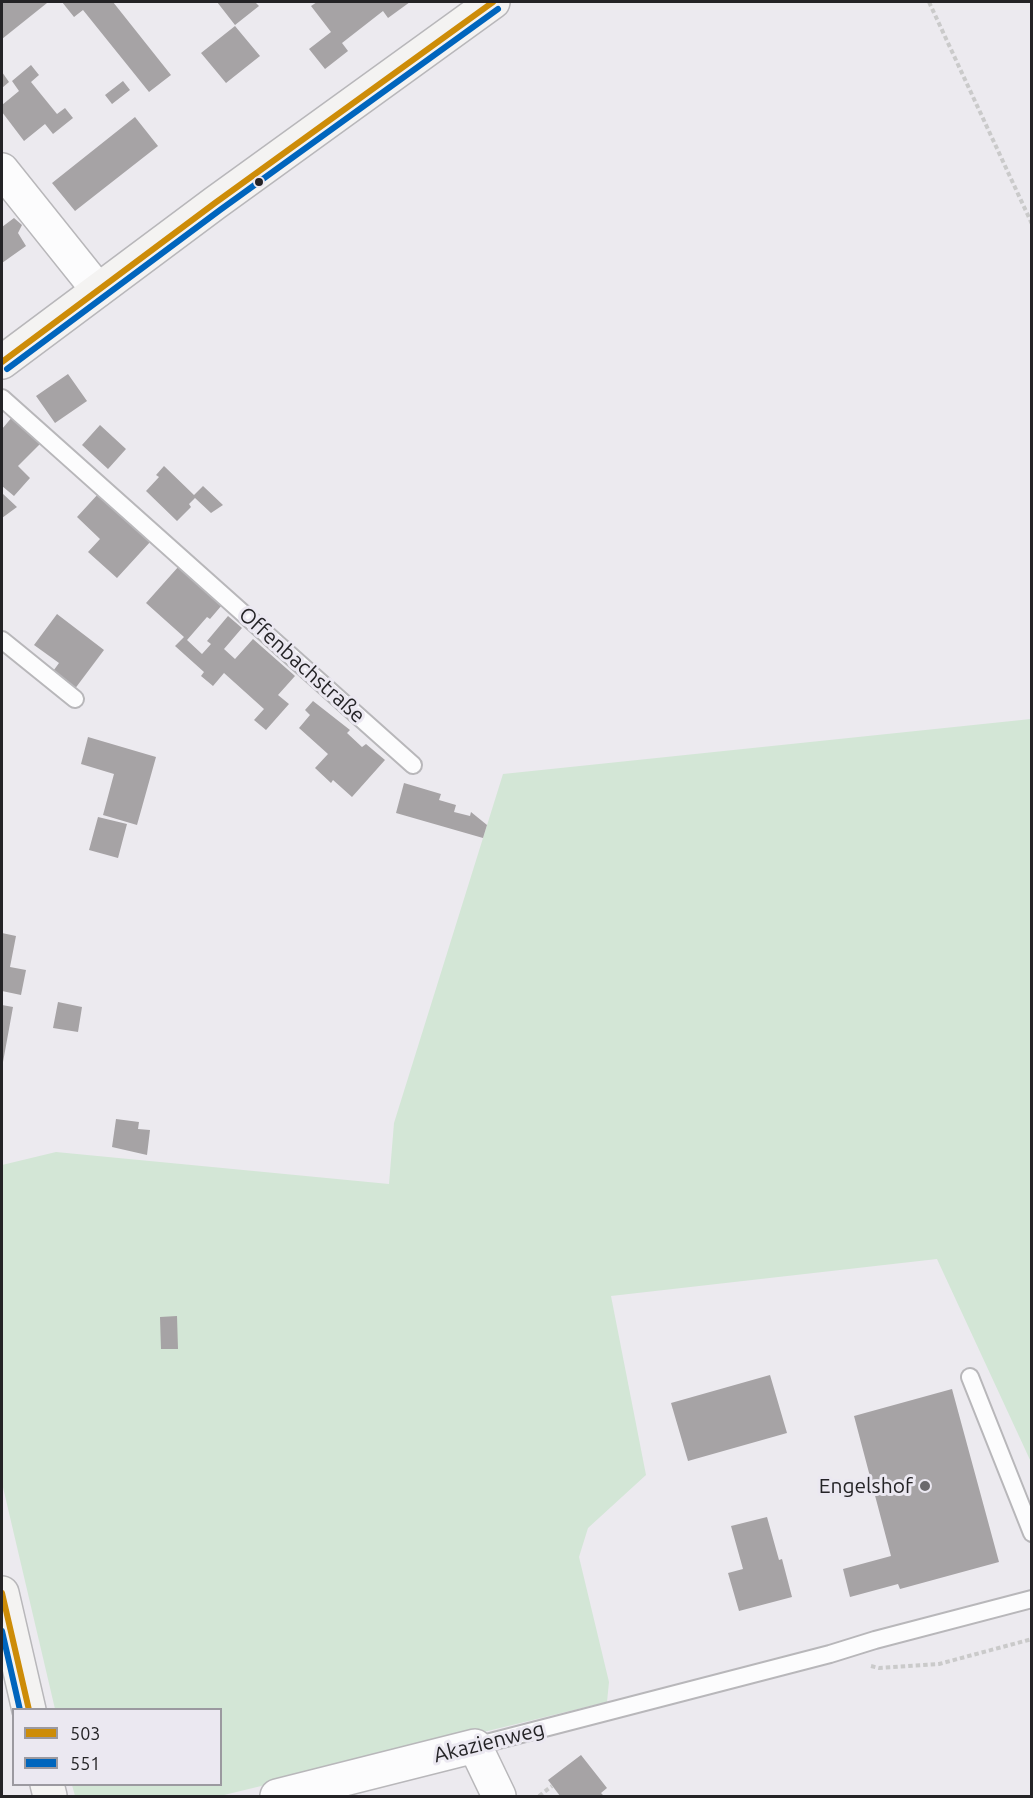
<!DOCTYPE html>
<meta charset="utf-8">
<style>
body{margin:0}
#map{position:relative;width:1033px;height:1798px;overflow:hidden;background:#eceaef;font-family:Ubuntu,sans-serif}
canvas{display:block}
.frame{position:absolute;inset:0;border:3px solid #242326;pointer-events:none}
.legend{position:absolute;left:12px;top:1708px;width:210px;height:78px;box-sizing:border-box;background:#ebe8f1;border:2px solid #9b99a0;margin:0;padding:8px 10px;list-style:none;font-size:18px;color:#242326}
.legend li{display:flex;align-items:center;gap:12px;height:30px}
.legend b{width:30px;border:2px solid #9b99a0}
</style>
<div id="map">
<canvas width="1033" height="1798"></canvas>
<div class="frame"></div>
<ul class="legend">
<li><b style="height:8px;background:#cd8c08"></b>503</li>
<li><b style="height:8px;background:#0065bd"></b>551</li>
</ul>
</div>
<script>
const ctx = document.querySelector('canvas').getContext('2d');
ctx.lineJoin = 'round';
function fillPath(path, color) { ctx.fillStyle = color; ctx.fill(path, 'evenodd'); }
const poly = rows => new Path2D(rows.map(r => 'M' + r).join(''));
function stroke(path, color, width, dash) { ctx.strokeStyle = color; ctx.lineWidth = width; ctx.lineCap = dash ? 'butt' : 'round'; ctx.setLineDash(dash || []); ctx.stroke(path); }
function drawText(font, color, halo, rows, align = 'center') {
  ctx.font = font + ' Ubuntu,sans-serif'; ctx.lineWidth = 6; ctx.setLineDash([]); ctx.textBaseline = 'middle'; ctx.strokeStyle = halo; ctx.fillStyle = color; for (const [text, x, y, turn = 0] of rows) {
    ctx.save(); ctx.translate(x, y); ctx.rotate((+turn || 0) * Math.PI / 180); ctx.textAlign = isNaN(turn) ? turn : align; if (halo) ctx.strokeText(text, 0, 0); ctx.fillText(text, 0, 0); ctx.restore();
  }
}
const green = poly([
 [1031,719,1031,1462,937,1259,611,1296,646,1475,588,1528,579,1557,609,1682,607,1702,220,1796,75,1796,72,1785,220,1784,220,1710,55,1709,2,1483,2,1165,56,1152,389,1184,394,1123,503,774]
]);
const building = poly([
 [2,2,46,2,47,3,2,39],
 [62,2,113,2,171,75,149,92,83,10,74,17],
 [217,2,255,2,259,6,235,25],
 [317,2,410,2,388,18,383,11,342,43,348,51,325,69,309,49,331,32,311,6],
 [235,26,260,56,226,83,201,53],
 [31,65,39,75,31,82,57,114,65,108,73,118,53,134,45,124,24,141,2,112,2,105,19,91,12,81],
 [2,72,9,82,2,88],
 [123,81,130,90,112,104,105,95],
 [135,117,158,146,75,211,52,183],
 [14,218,22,225,18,233,26,246,2,263,2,227],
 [68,374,87,401,55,423,36,396],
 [13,416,42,442,18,466,30,478,14,496,2,486,2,429],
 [100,425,126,449,108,469,82,445],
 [164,466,194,495,203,486,223,505,211,513,195,498,189,504,191,507,177,521,146,491,159,477,156,475],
 [2,493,17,507,2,518],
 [99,493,151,541,117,578,88,552,100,539,77,517],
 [179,566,222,605,210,619,207,617,187,640,202,654,211,644,207,641,228,616,242,628,224,649,235,659,253,639,295,676,278,695,289,704,266,730,254,720,264,709,224,673,213,686,201,676,204,672,175,646,184,637,146,603],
 [57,614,104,650,74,690,51,674,59,663,34,645],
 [313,701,350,730,347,733,362,747,366,744,385,760,352,797,333,780,331,783,315,768,328,754,299,728,310,715,305,710],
 [88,737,156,757,137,825,103,815,114,774,81,764],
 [404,783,441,794,439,800,456,805,454,812,470,816,471,812,487,825,483,838,396,813],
 [98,817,127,824,118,858,89,850],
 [2,933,16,936,10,967,26,970,21,995,2,991],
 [58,1002,82,1007,78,1032,53,1028],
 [2,1005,13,1007,3,1062,2,1062],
 [116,1119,139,1122,138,1129,150,1130,147,1155,112,1147],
 [177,1316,178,1349,161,1349,160,1317],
 [770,1375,787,1433,688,1461,671,1403],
 [952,1389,999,1562,900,1589,898,1584,850,1597,843,1569,891,1556,854,1416],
 [767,1517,779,1560,782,1559,792,1597,739,1611,728,1573,743,1569,731,1526],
 [581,1755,607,1788,601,1793,604,1796,560,1796,548,1780]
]);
const path = poly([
 [929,2,1032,224],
 [871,1666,879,1668,939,1664,1032,1639],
 [539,1796,552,1786]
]);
const lane = poly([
 [2,398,413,765],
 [2,640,75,699],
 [970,1377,1032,1533],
 [475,1746,830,1654,875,1640,1032,1599]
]);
const street = poly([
 [2,170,98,290],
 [277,1796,475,1746,499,1796]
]);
const secondary = poly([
 [2,362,215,203,493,2],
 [2,1593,29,1710],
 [47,1784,50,1796]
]);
const bus1 = poly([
 [2,362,215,203,493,2],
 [2,1593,29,1710]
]);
const bus2 = poly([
 [7,369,220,210,498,9],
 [2,1631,20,1710]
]);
const markers = [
 [259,182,5,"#242326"],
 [925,1486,6,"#6a696c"]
];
const streetNames = [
 ["Offenbachstraße",302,665,42],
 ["Akazienweg",489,1742,-14]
];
const poiNames = [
 ["Engelshof",913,1486]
];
fillPath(green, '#d3e6d6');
fillPath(building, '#a6a3a5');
stroke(lane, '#b8b7ba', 20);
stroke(street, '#b8b7ba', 36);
stroke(secondary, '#b8b7ba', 36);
stroke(path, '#cacaca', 4, [4.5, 3]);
stroke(lane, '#fcfcfd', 16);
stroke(street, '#fcfcfd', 33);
stroke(secondary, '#f4f3f2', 33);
stroke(bus1, '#cd8c08', 6);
stroke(bus2, '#0065bd', 6);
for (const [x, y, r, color] of markers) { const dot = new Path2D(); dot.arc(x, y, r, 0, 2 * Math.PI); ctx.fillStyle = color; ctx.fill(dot); stroke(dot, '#ebe8f1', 2); }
drawText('21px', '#242326', '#ebe8f1', streetNames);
drawText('21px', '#242326', '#ebe8f1', poiNames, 'right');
</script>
